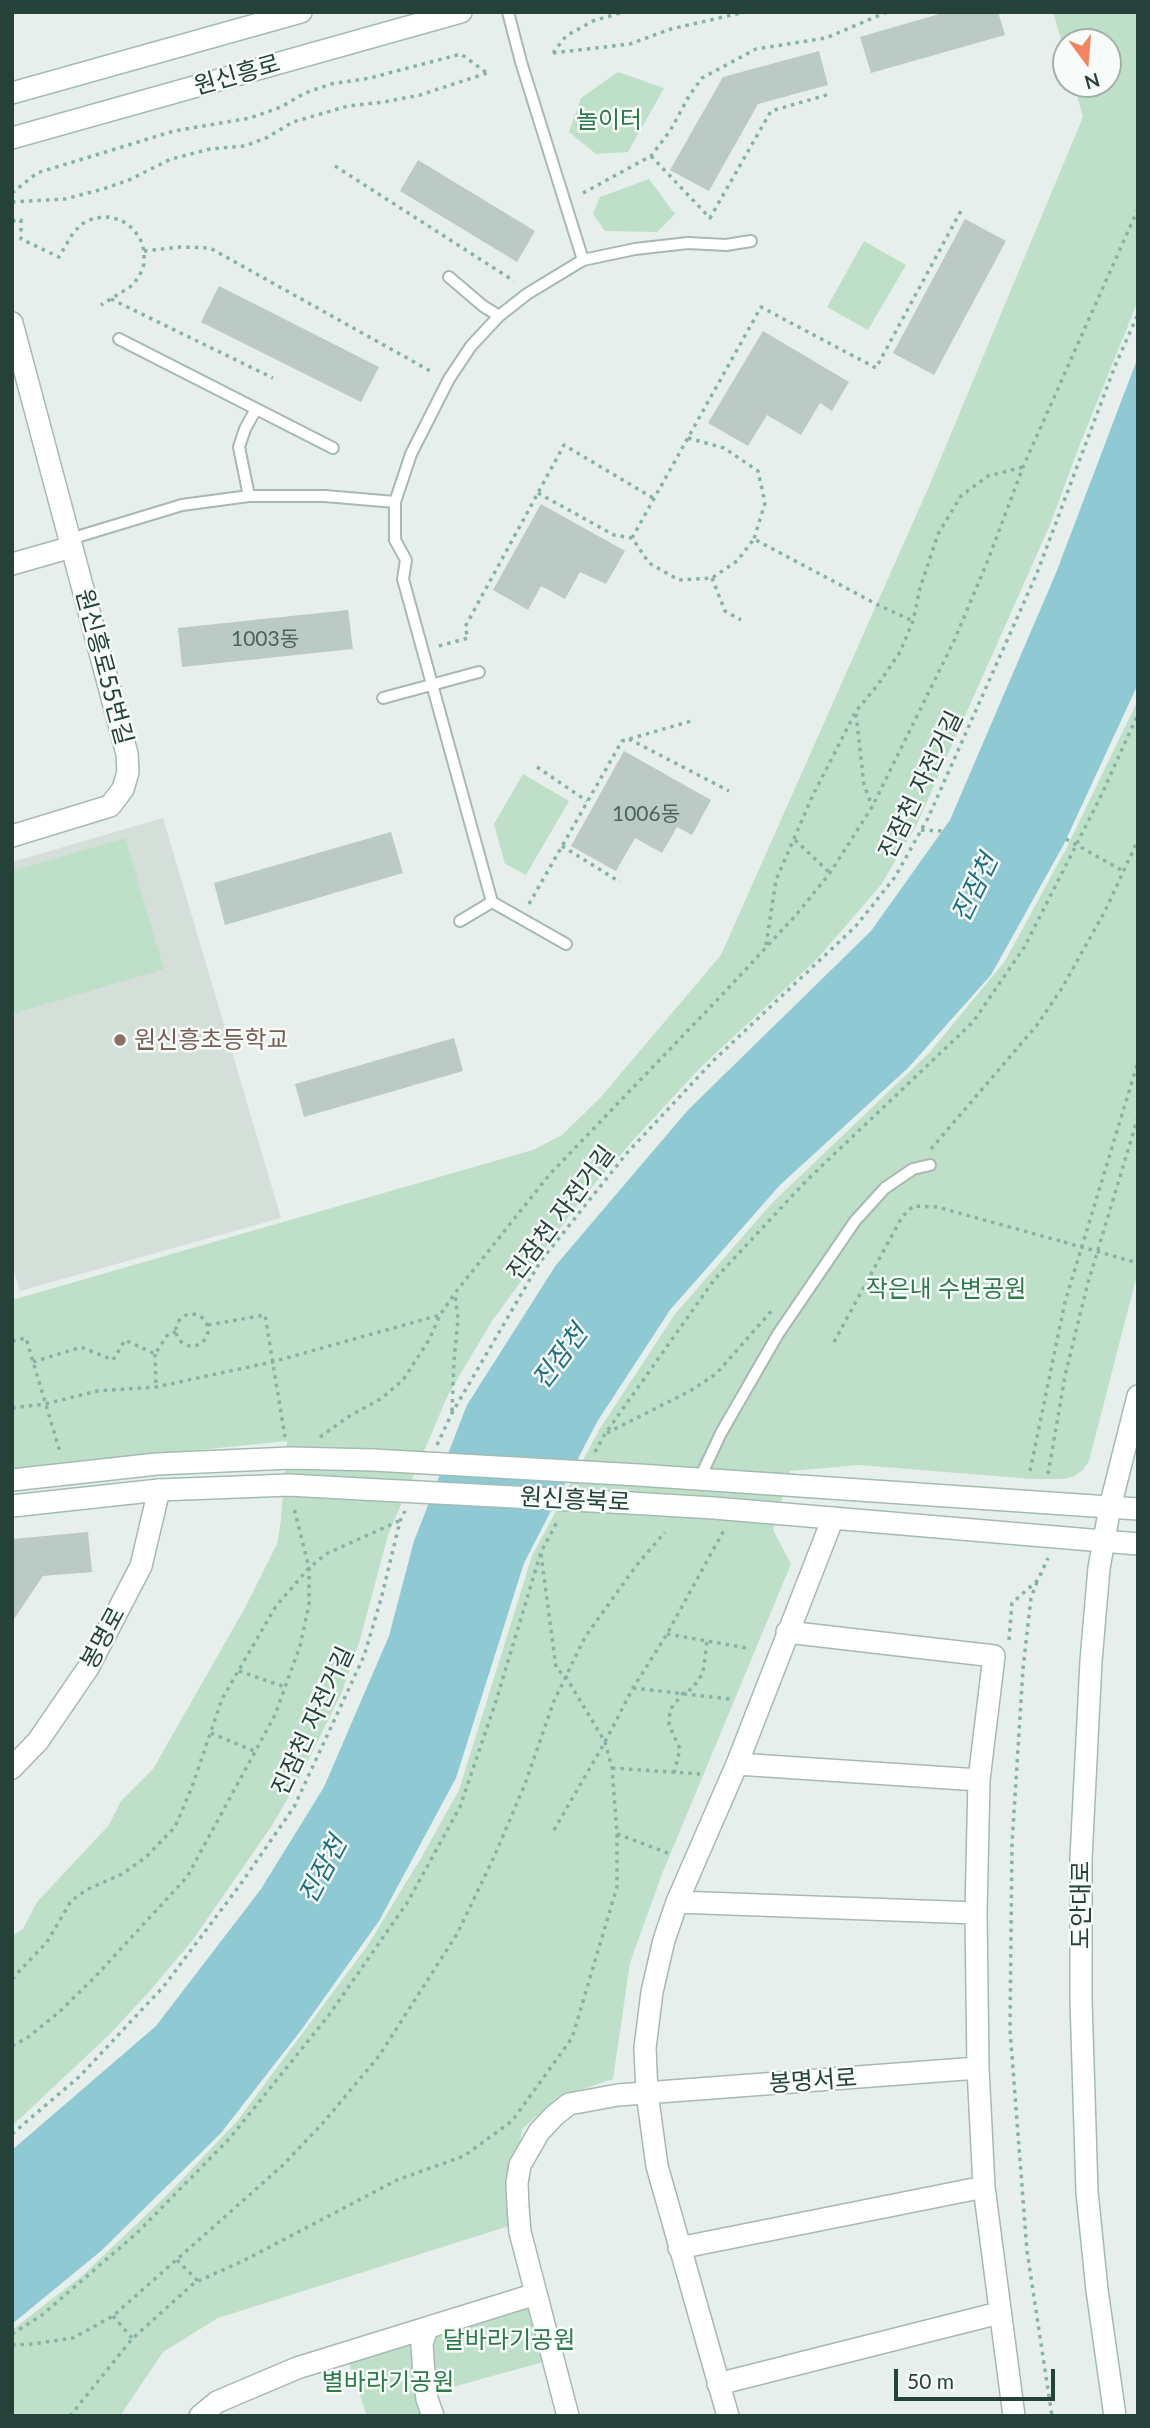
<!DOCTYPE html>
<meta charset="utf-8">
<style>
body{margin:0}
#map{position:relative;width:1150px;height:2428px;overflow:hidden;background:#e6efeb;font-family:Lato,sans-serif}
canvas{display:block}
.frame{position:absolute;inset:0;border:14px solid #24423a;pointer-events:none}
.north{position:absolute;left:1052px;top:28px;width:70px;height:70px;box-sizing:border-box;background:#f7fbf9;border:2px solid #a3b1ad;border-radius:50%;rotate:164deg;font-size:19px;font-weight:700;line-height:28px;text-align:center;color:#24423a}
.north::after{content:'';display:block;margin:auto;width:24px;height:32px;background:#f4845f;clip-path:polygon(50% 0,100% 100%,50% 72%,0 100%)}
.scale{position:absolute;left:894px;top:2369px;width:161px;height:32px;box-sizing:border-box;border:4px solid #24423a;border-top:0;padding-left:9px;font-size:21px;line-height:24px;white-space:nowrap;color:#24423a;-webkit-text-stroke:5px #f7fbf9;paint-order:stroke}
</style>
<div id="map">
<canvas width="1150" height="2428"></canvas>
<div class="frame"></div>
<div class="north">N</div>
<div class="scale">50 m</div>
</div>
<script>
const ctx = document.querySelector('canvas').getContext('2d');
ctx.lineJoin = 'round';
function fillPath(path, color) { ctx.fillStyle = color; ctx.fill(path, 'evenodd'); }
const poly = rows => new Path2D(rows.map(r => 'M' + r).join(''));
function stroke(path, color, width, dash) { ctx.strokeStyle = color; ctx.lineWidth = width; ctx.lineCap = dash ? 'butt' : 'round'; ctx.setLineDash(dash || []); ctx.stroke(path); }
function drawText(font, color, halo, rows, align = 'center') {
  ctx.font = font + ' Lato,"Noto Sans KR",sans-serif'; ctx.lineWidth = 5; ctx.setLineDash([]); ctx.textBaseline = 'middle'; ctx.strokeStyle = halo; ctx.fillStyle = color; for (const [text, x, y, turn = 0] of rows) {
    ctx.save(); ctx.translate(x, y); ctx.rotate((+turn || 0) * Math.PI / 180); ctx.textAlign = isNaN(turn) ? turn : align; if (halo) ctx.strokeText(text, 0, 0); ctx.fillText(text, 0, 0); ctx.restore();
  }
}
const built = poly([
 [163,818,281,1218,20,1291,12,1263,12,862]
]);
const green = poly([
 [1053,12,1138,12,1138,301,1080,444,1050,525,917,824,881,885,817,959,701,1067,637,1136,583,1197,492,1321,448,1395,388,1535,360,1640,342,1692,298,1781,271,1827,192,1941,148,1993,110,2034,12,2126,12,1936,23,1929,37,1902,109,1825,121,1801,153,1769,246,1606,277,1544,281,1520,287,1441,12,1469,12,1300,533,1150,562,1135,600,1098,721,955,930,484,1083,117,1074,84,1108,84,1108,42,1066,42,1066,57],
 [618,72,664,88,628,152,596,154,569,132,581,98],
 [649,179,675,214,657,232,605,231,593,214,600,197],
 [864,241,906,265,868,330,827,307],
 [1138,700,1138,1271,1089,1461,1083,1470,1074,1476,1064,1479,1032,1479,859,1465,790,1471,773,1530,791,1564,662,1874,630,1963,613,2079,559,2097,522,2129,509,2226,218,2318,163,2352,120,2416,12,2416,12,2330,83,2275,172,2190,238,2120,368,1945,421,1858,459,1790,532,1556,599,1430,675,1314,772,1203,930,1052,1005,961,1067,847],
 [523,774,569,801,526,875,505,864,494,824],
 [125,838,164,969,12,1014,12,871],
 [533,2300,547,2361,431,2393,430,2363,433,2332],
 [420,2335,427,2416,367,2416,347,2357]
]);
const water = poly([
 [1138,357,1138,684,1064,844,991,975,908,1068,780,1185,670,1310,597,1422,524,1563,456,1778,379,1921,302,2029,221,2133,101,2251,12,2324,12,2150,156,2026,261,1889,324,1787,389,1636,414,1541,467,1405,556,1265,688,1110,871,931,950,820,1056,573]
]);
const building = poly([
 [946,12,998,12,1005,35,871,73,860,37],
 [819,51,828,85,758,104,709,191,670,170,723,77],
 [418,160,535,231,517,262,400,191],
 [965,219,1006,241,934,375,893,353],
 [219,286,379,367,361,402,201,322],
 [763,331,849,382,832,411,820,403,801,435,767,415,748,446,708,423],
 [541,504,625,551,606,584,580,572,565,599,541,586,528,610,493,590],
 [348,610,353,649,182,667,178,628],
 [624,751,711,800,692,835,677,827,662,853,635,838,616,871,571,846],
 [391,832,403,873,225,925,214,883],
 [454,1038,463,1071,304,1117,295,1084],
 [88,1532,92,1572,43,1576,12,1622,12,1539]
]);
const path = poly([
 [553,53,630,44,671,29,745,12],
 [553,53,566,36,593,21,623,12],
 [651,156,710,218,771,111,830,94],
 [335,166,514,281],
 [12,193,37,173,174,131,250,118,281,107,305,93,331,84,370,78,461,54,487,73],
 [583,193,651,156,670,131,689,96,702,78,756,49,826,38,887,12],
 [12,202,65,199,103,189,129,180,171,159,210,149,245,146,266,138,293,122,317,115,348,106,384,102,420,95,487,73],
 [12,221,21,220,21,239,59,257,73,233,82,224,94,218,108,217,121,220,132,228,140,238,144,251,144,264,139,277,130,287,101,305],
 [144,251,180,247,210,248,432,372],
 [111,299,273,378],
 [688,438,724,448,758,471,765,503,754,539],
 [538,493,614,535,632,538,649,563,679,580,712,578,737,561,754,539,878,605,913,621],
 [632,538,761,307,876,368,963,207],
 [712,578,725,611,741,620],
 [439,646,468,638,465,627,564,445,653,498],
 [856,714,864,785,872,806],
 [629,739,729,791],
 [537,767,587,801],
 [921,830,942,831],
 [1066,839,1123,871],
 [795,840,830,873],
 [562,846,620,882],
 [529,904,622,741,695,720],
 [766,945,776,880,812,797,856,711,877,686,900,652,913,621,920,588,938,534,961,496,988,476,1023,467],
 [931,1149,1037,1025,1062,988,1105,911,1138,840],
 '176 1330a16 16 0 1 1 32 0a16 16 0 1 1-32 0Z',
 [208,1325,265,1315,285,1437],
 [12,1341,26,1338,60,1452],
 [834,1342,902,1217,913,1206,937,1207,1064,1242],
 [155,1354,156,1387],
 [33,1362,81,1347,113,1360,125,1340,155,1354,168,1334,176,1332],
 [12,1408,45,1404,97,1391,156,1387,272,1362,440,1315],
 [452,1411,454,1360,458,1319,455,1294],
 [607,1433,690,1391,716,1374,774,1308],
 [320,1437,348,1417,382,1398,403,1380,429,1340,440,1315,455,1293,550,1174,721,996,796,915,830,873,872,807,954,641,988,560,1023,467,1138,209],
 [437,1445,452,1413,540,1262,627,1153,715,1059,856,926,895,877,928,818,1037,573,1115,366,1138,314],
 [595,1452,605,1434,714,1280,806,1181,973,1022,1025,946,1100,798,1138,714],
 [1030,1471,1065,1302,1138,1062],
 [1048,1474,1065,1376,1087,1286,1138,1117],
 [1037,1582,1031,1598,1023,1669,1012,1844,1010,2030,1027,2251,1052,2416],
 [667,1634,747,1648],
 [1009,1640,1012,1603,1038,1580,1048,1558],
 [239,1671,285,1687],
 [633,1688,730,1699],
 [211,1733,254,1751],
 [612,1768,700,1774],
 [674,1773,680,1749,669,1725,670,1710,683,1693,692,1689,703,1673,707,1641],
 [554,1830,605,1742,633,1688,667,1634,724,1530],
 [617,1834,668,1853],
 [12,1979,47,1942,71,1901,86,1890,122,1874,146,1857,175,1827,192,1787,222,1699,276,1606,309,1568,326,1554,399,1521],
 [12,2046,27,2038,58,2013,94,1978,187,1877,275,1715,300,1646,309,1604,309,1568,294,1508],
 [12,2134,80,2076,164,1986,240,1885,294,1807,364,1656,381,1599,400,1521,405,1511],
 [177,2260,198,2281],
 [113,2316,132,2338],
 [12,2334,42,2315,137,2233,230,2138,329,2015,407,1903,460,1807,496,1701,541,1552,558,1520],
 [12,2345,33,2344,73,2338,113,2316,282,2166,322,2124,379,2056,457,1934,494,1857,525,1784,554,1701,585,1637,636,1566,665,1532],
 [70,2416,132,2339,194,2283,243,2261,397,2180,464,2156,512,2121,572,2038,617,1887,617,1834,612,1768,605,1742,566,1677,556,1668,541,1554]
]);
const lane = poly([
 [508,12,521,62,583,260,527,294,499,316,471,346,449,379,411,454,395,502,395,540,406,560,403,579,492,902,566,944],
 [583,260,635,249,688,243,726,245,751,241],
 [449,277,483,306,499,316],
 [119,339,333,448],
 [249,496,239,447,245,429,256,409],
 [70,539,182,505,249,496,325,496,395,502],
 [383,698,479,672],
 [460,921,492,902],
 [699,1480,721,1433,778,1334,855,1221,885,1188,913,1169,930,1165]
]);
const street = poly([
 [12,323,127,754,128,772,123,789,110,806,12,836],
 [12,564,72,547],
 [787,1632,994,1656,979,1780,976,1913,978,2068,984,2187,1014,2416],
 [737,1764,979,1780],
 [12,1768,38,1741,88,1668,141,1566,159,1490],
 [677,1902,976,1913],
 [679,2248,984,2187],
 [427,2328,422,2344,424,2375,427,2399,433,2416],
 [718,2384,999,2313],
 [200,2416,217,2402,297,2368,536,2294],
 [568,2416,520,2232,518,2207,517,2183,520,2165,539,2132,554,2116,569,2104,618,2095,978,2068],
 [728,2416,657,2166,647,2093,645,2048,652,1992,664,1940,677,1902,737,1764,833,1518]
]);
const secondary = poly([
 [12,93,301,12],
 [12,138,461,12],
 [639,1475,1138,1509],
 [12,1480,157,1464,290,1458,373,1460],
 [630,1503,714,1508,1138,1544],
 [12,1506,159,1490,289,1485,361,1489],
 [1115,2416,1097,2290,1087,2192,1081,2000,1081,1858,1091,1661,1099,1568,1110,1507,1138,1396]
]);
const pathBridge = poly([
 [1064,1242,1138,1263]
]);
const secondaryBridge = poly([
 [373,1460,639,1475],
 [361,1489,630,1503]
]);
const markers = [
 [120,1040,7,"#8d6e63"]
];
const numberNames = [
 ["1003동",265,639],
 ["1006동",646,814]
];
const streetNames = [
 ["원신흥로",237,75,-16],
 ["원신흥로55번길",104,667,75],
 ["진잠천 자전거길",921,785,-64],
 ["진잠천 자전거길",561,1213,-53],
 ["원신흥북로",575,1500,3],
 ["봉명로",103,1638,-62],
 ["진잠천 자전거길",313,1721,-65],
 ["도안대로",1081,1905,-90],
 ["봉명서로",813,2081,-4]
];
const parkNames = [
 ["놀이터",609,120],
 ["작은내 수변공원",946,1289],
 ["달바라기공원",509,2340],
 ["별바라기공원",388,2382]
];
const educationNames = [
 ["원신흥초등학교",134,1040]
];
const waterNames = [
 ["진잠천",975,888,-64],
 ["진잠천",560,1357,-53],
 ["진잠천",323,1870,-62]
];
fillPath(built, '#d4dfda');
fillPath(green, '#bfe0c8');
fillPath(water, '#8ec9d4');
fillPath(building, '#bbcac4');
stroke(lane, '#a8b8b2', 14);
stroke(street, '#a8b8b2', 24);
stroke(secondary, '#a4bbb3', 24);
stroke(path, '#86b3a5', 3.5, [3.5, 5]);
stroke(lane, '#fff', 10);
stroke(street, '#fff', 21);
stroke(secondary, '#fff', 21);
stroke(secondaryBridge, '#a4bbb3', 24, []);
stroke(pathBridge, '#86b3a5', 3.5, [3.5, 5]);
stroke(secondaryBridge, '#fff', 21);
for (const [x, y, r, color] of markers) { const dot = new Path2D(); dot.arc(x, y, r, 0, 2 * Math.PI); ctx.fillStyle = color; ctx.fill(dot); stroke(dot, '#f7fbf9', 2.5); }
drawText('21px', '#4a645c', null, numberNames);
drawText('24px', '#24423a', '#f7fbf9', streetNames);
drawText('24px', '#2d7a4b', '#f7fbf9', parkNames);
drawText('24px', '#785e54', '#f7fbf9', educationNames, 'left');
drawText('italic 26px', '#1c6f80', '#f7fbf9', waterNames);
</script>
